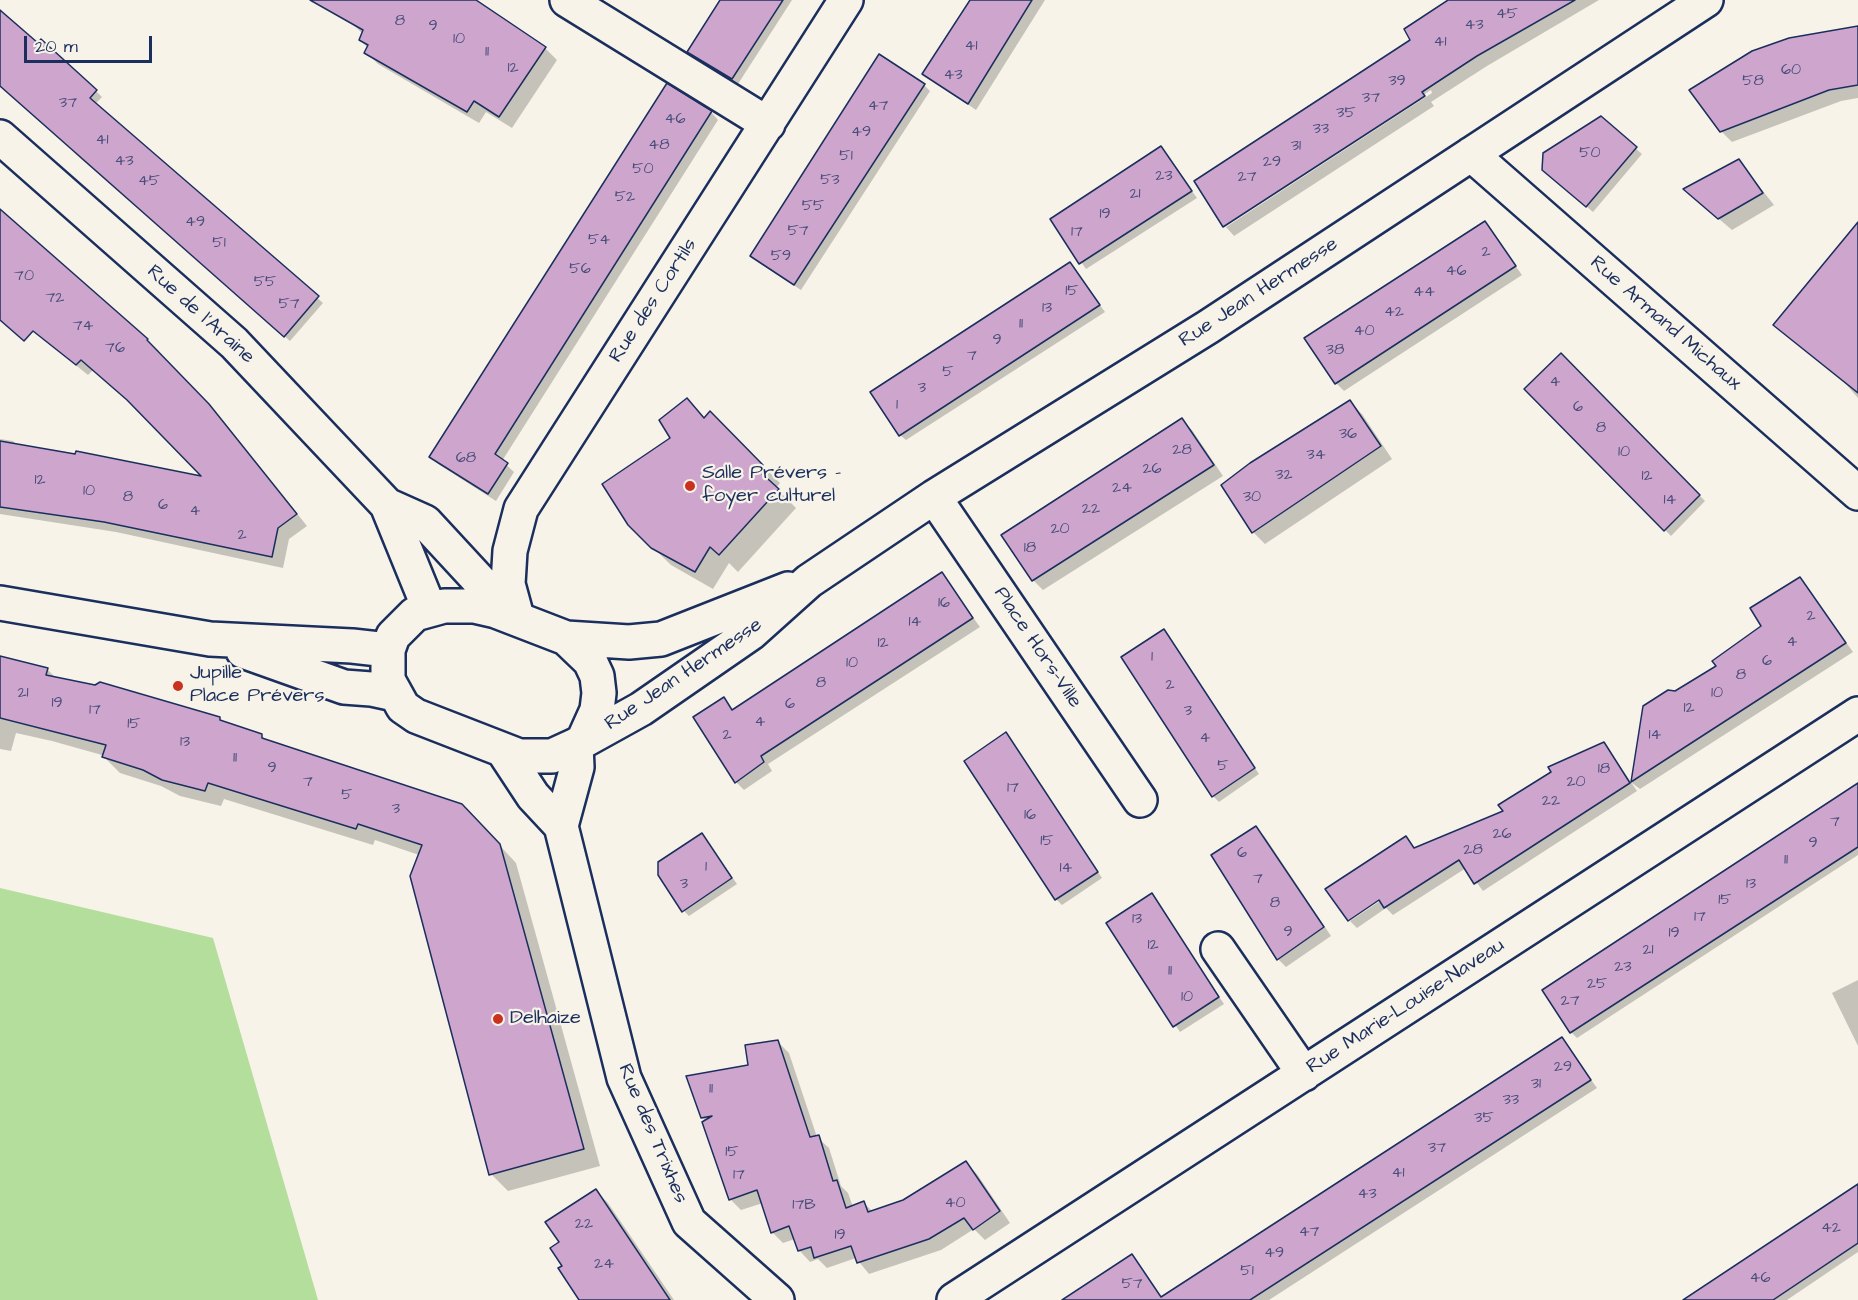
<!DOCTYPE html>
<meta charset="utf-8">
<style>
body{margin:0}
#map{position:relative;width:1858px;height:1300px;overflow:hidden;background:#f7f3e8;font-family:"Architects Daughter",sans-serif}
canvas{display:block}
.scale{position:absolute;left:24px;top:36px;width:128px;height:27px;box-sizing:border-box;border:3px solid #1b2f5e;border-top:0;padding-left:8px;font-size:18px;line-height:21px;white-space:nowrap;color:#1b2f5e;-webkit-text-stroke:4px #f7f3e8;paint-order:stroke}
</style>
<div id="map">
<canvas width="1858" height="1300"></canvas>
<div class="scale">20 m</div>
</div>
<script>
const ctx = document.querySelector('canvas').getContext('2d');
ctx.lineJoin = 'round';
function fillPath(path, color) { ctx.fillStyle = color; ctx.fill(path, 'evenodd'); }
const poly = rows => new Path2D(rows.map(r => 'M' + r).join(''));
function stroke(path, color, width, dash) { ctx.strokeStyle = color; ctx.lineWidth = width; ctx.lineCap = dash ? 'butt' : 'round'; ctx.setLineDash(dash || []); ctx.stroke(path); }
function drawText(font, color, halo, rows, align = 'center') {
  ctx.font = font + ' "Architects Daughter",sans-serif'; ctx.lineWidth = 4.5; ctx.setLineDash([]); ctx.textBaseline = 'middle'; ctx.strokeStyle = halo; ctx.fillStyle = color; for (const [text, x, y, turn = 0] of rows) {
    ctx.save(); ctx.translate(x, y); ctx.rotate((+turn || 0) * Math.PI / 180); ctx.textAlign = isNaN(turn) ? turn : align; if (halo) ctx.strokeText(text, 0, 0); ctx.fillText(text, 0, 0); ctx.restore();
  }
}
const green = poly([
 [0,888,213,938,318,1300,0,1300]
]);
const shadow = poly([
 [362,0,469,0,545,48,557,60,512,128,486,112,479,123,378,64,366,52,368,48,360,40,363,34,349,21],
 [721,0,792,0,738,84,689,52],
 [972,0,1045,0,976,110,924,74],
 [1451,0,1599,0,1487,66,1431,102,1434,106,1234,236,1226,227,1432,93,1431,90,1224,224],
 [0,12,38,45,41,41,96,91,102,97,95,104,323,303,290,341,80,158,74,152,75,149,0,84],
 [1858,30,1858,98,1841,101,1732,142,1721,131],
 [924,85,930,91,801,290,758,262,752,256],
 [711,112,718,120,502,461,514,472,496,501,438,464,431,457],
 [1601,118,1642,154,1593,212,1549,175],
 [1161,148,1197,198,1086,269,1052,219],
 [1739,161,1774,205,1732,230,1698,201],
 [0,211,159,351,157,353,220,417,307,526,289,539,283,568,116,532,0,514,0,439,13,441,17,445,205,479,138,410,93,370,88,375,28,327,0,288],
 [1485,223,1522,275,1344,391,1336,383],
 [1858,224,1858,398,1845,383,1775,324],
 [1070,264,1105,312,906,440,900,435],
 [1561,355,1705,501,1671,536,1527,389],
 [687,400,705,419,710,413,780,483,776,488,796,508,738,572,729,563,713,589,671,565,629,524,672,439],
 [1350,402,1362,414,1392,459,1265,544,1253,532],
 [1182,420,1192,430,1223,476,1043,590,1033,580],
 [941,574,980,627,768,764,772,771,744,790,736,782,723,699,734,711],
 [1800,578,1853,652,1640,789,1632,783,1644,706,1675,693,1718,666,1763,627],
 [1163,631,1259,774,1219,802,1213,796],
 [0,658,47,669,57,679,219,718,224,723,261,735,267,741,479,823,516,863,600,1166,508,1191,491,1174,419,855,375,840,373,845,224,799,221,806,180,796,161,786,120,773,102,755,52,741,16,733,11,751,0,749],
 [1006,734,1102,878,1062,905,1056,899],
 [1604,743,1637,791,1483,891,1466,868,1393,915,1386,908,1357,928,1350,921,1386,897,1406,838,1416,849,1505,811],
 [1858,784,1858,855,1577,1038,1571,1032],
 [1256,828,1265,837,1331,936,1286,967,1278,959],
 [702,835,737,884,689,916,684,911],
 [1151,895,1224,1004,1180,1032,1108,924],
 [1858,980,1858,1046,1832,993],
 [1562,1039,1597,1088,1269,1300,1174,1300],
 [778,1042,789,1053,817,1137,829,1148,841,1186,848,1193,853,1207,864,1203,873,1212,904,1201,966,1163,977,1174,1010,1223,985,1240,974,1229,941,1250,869,1274,856,1258,827,1268,818,1259,810,1262,799,1250,795,1239,783,1243,772,1232,763,1203,741,1210,730,1199,706,1121,702,1118,750,1067],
 [1858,1186,1858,1252,1787,1300,1687,1300],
 [596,1191,608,1203,674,1300,581,1300,564,1267,562,1243]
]);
const building = poly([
 [310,0,476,0,546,47,499,117,474,101,467,112,364,53,368,45,359,40,363,30,310,0],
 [720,0,783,0,732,79,687,52,720,0],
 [970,0,1032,0,968,104,922,74,970,0],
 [1448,0,1575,0,1477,56,1422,92,1425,96,1223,227,1194,181,1410,40,1404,29,1448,0],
 [0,10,38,43,41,39,97,90,90,98,319,296,284,337,0,86,0,10],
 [1858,26,1858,85,1829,90,1720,132,1689,90,1752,51,1789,38,1858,26],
 [879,54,925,84,794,285,750,256,879,54],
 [667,83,712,111,495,454,508,463,488,494,429,457,667,83],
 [1601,116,1637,147,1586,207,1542,170,1543,153,1601,116],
 [1161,146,1192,191,1079,264,1050,219,1161,146],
 [1739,159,1763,193,1718,219,1683,189,1739,159],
 [0,209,148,339,147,340,209,404,297,514,278,528,272,557,104,522,0,507,0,441,75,454,76,451,201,476,127,400,81,360,76,365,33,331,24,341,0,320,0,209],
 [1485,221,1516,266,1335,384,1304,338,1485,221],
 [1858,222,1858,393,1773,325,1858,222],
 [1070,262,1100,305,899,436,870,392,1070,262],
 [1561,353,1700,495,1664,531,1524,389,1561,353],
 [687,398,704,418,710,411,763,465,758,470,779,489,719,555,710,547,695,572,651,548,628,525,602,484,670,438,659,420,687,398],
 [1350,400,1381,446,1252,533,1221,485,1250,463,1350,400],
 [1182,418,1214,465,1032,581,1001,535,1182,418],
 [942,572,973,618,761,756,764,762,735,783,693,717,724,697,732,710,942,572],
 [1800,577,1846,643,1631,782,1643,706,1668,690,1675,691,1716,666,1712,661,1761,626,1750,608,1800,577],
 [1164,629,1255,768,1212,797,1121,657,1164,629],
 [0,656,48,668,46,675,95,685,100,682,220,717,220,720,262,734,262,738,462,804,500,844,584,1149,489,1175,410,876,422,845,358,824,356,829,208,783,205,791,162,780,143,770,102,757,106,745,0,718,0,656],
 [1006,732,1098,872,1055,900,964,761,1006,732],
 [1604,742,1630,783,1474,884,1459,860,1384,908,1379,900,1348,921,1325,889,1406,836,1414,848,1503,811,1498,805,1551,772,1548,767,1604,742],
 [1858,783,1858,847,1570,1033,1542,990,1858,783],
 [1256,826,1324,927,1277,960,1211,855,1256,826],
 [702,833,732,878,682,912,658,875,658,862,702,833],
 [1152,893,1219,997,1173,1027,1106,923,1152,893],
 [1562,1037,1591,1080,1250,1300,1062,1300,1132,1254,1161,1297,1562,1037],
 [778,1040,810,1137,819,1135,833,1181,837,1180,846,1208,864,1201,868,1212,903,1200,966,1161,1000,1211,973,1230,964,1218,929,1239,857,1263,851,1246,814,1258,811,1247,798,1251,789,1226,771,1233,757,1190,729,1200,702,1122,712,1116,701,1118,686,1076,748,1065,745,1045,778,1040],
 [1858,1184,1858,1243,1773,1300,1683,1300,1858,1184],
 [596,1189,670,1300,579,1300,558,1268,562,1266,550,1248,559,1242,545,1222,596,1189]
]);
const minor = poly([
 [567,0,768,124],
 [0,137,234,343,387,505,425,522,486,588,496,611],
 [1471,154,1858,493],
 [934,497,1140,800],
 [387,505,429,608],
 [0,603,210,639,352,646,388,650],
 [517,617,508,584,510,551,521,509,846,0],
 [566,638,629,642,661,639,788,589],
 [243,651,344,687,371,689,394,694],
 [583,741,597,710,599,693,597,676,590,661,566,638,496,611,474,606,444,606,415,614,393,636,388,650,388,680,403,707,416,716,519,756,552,756,576,745,641,709,751,633,809,581,934,497,1208,327,1706,0],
 [504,752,533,796,561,826,624,1078,689,1222,777,1300],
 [561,826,577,767,576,745],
 [1218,949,1304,1074],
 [954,1300,1858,714]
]);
const markers = [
 [690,486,6,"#c8321e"],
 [178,686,6,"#c8321e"],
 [498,1019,6,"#c8321e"]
];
const numberNames = [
 ["45",1507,15],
 ["8",400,22],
 ["43",1474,26],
 ["9",433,27],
 ["10",459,40],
 ["41",1440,43],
 ["41",971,47],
 ["11",487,53],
 ["12",513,69],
 ["60",1791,71],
 ["43",953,76],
 ["39",1397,82],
 ["58",1753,82],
 ["37",1371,99],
 ["37",68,104],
 ["47",878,107],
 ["35",1346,114],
 ["46",675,120],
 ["33",1321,130],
 ["49",861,133],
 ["41",102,141],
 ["48",659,146],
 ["31",1296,147],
 ["50",1590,154],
 ["51",846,157],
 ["43",124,162],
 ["29",1272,163],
 ["50",643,170],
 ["23",1164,177],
 ["27",1247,178],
 ["53",830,181],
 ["45",149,182],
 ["21",1135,195],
 ["52",625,198],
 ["55",813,207],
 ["19",1105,215],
 ["49",195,223],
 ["57",798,232],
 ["17",1077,233],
 ["54",599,241],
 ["51",219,244],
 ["2",1486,253],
 ["59",781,257],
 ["56",580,270],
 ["46",1456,272],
 ["70",24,277],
 ["55",265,283],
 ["15",1072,292],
 ["44",1424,293],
 ["72",55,299],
 ["57",289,305],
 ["13",1047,309],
 ["42",1394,313],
 ["11",1021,325],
 ["74",83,327],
 ["40",1364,332],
 ["9",997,341],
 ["76",115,349],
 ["38",1335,351],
 ["7",972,357],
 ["5",948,373],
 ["4",1555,383],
 ["3",922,389],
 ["1",897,406],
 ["6",1578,408],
 ["8",1601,429],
 ["36",1348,435],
 ["28",1182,451],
 ["10",1624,453],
 ["34",1316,456],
 ["68",466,459],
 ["26",1152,470],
 ["32",1284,476],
 ["12",1647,477],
 ["12",40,481],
 ["24",1122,489],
 ["10",89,492],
 ["8",128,498],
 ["30",1252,498],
 ["14",1670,501],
 ["6",163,506],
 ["22",1091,510],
 ["4",195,512],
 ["20",1060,530],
 ["2",242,536],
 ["18",1030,549],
 ["16",944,604],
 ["2",1811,617],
 ["14",915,623],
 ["4",1792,643],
 ["12",883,644],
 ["1",1152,658],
 ["6",1767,662],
 ["10",852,664],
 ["8",1741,676],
 ["8",821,684],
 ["2",1170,686],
 ["21",23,694],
 ["10",1717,694],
 ["19",57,704],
 ["6",790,705],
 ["12",1689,709],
 ["17",95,711],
 ["3",1188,712],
 ["4",760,723],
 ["15",134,725],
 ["2",727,736],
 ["14",1655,736],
 ["4",1205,739],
 ["13",185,743],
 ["11",235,759],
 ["5",1223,767],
 ["9",272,769],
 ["18",1604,770],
 ["7",308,783],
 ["20",1576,783],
 ["17",1013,789],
 ["5",347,796],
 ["22",1551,802],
 ["3",396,810],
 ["16",1030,816],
 ["7",1835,823],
 ["26",1502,835],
 ["15",1047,842],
 ["9",1813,844],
 ["28",1473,851],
 ["6",1242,854],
 ["11",1786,861],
 ["1",706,868],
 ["14",1066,869],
 ["7",1258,880],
 ["3",684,885],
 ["13",1751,885],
 ["15",1725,901],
 ["8",1275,904],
 ["17",1700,918],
 ["13",1137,920],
 ["9",1288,933],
 ["19",1674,934],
 ["12",1153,946],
 ["21",1648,951],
 ["23",1623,968],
 ["11",1170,972],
 ["25",1597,985],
 ["10",1187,998],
 ["27",1570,1002],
 ["29",1563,1068],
 ["31",1536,1085],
 ["11",711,1090],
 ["33",1511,1101],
 ["35",1484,1119],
 ["37",1437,1149],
 ["15",732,1153],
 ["41",1398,1174],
 ["17",739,1176],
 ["43",1367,1195],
 ["40",955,1204],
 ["17B",804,1206],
 ["22",584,1225],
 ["42",1831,1229],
 ["47",1309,1233],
 ["19",840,1236],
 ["49",1274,1254],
 ["24",604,1265],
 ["51",1247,1272],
 ["46",1760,1279],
 ["57",1132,1285]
];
const streetNames = [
 ["Rue Jean Hermesse",1259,293,-33],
 ["Rue des Cortils",654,301,-57],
 ["Rue de l'Araine",200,315,42],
 ["Rue Armand Michaux",1665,324,41],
 ["Place Hors-Ville",1037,648,56],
 ["Rue Jean Hermesse",684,675,-34],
 ["Rue Marie-Louise-Naveau",1406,1007,-33],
 ["Rue des Trixhes",652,1134,67]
];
const poiNames = [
 ["Salle Prévers -",702,474],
 ["foyer culturel",702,497],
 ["Jupille",190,674],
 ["Place Prévers",190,697],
 ["Delhaize",510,1019]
];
fillPath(green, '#b3de9b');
fillPath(shadow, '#0003');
fillPath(building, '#cea6cd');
stroke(building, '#1b2f5e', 1.5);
stroke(minor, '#1b2f5e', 38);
stroke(minor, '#f7f3e8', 33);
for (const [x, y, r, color] of markers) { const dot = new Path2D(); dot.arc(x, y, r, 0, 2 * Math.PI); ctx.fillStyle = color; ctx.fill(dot); stroke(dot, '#f7f3e8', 2); }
drawText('16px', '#484d7a', null, numberNames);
drawText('20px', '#1b2f5e', '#f7f3e8', streetNames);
drawText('20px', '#1b2f5e', '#f7f3e8', poiNames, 'left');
</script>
